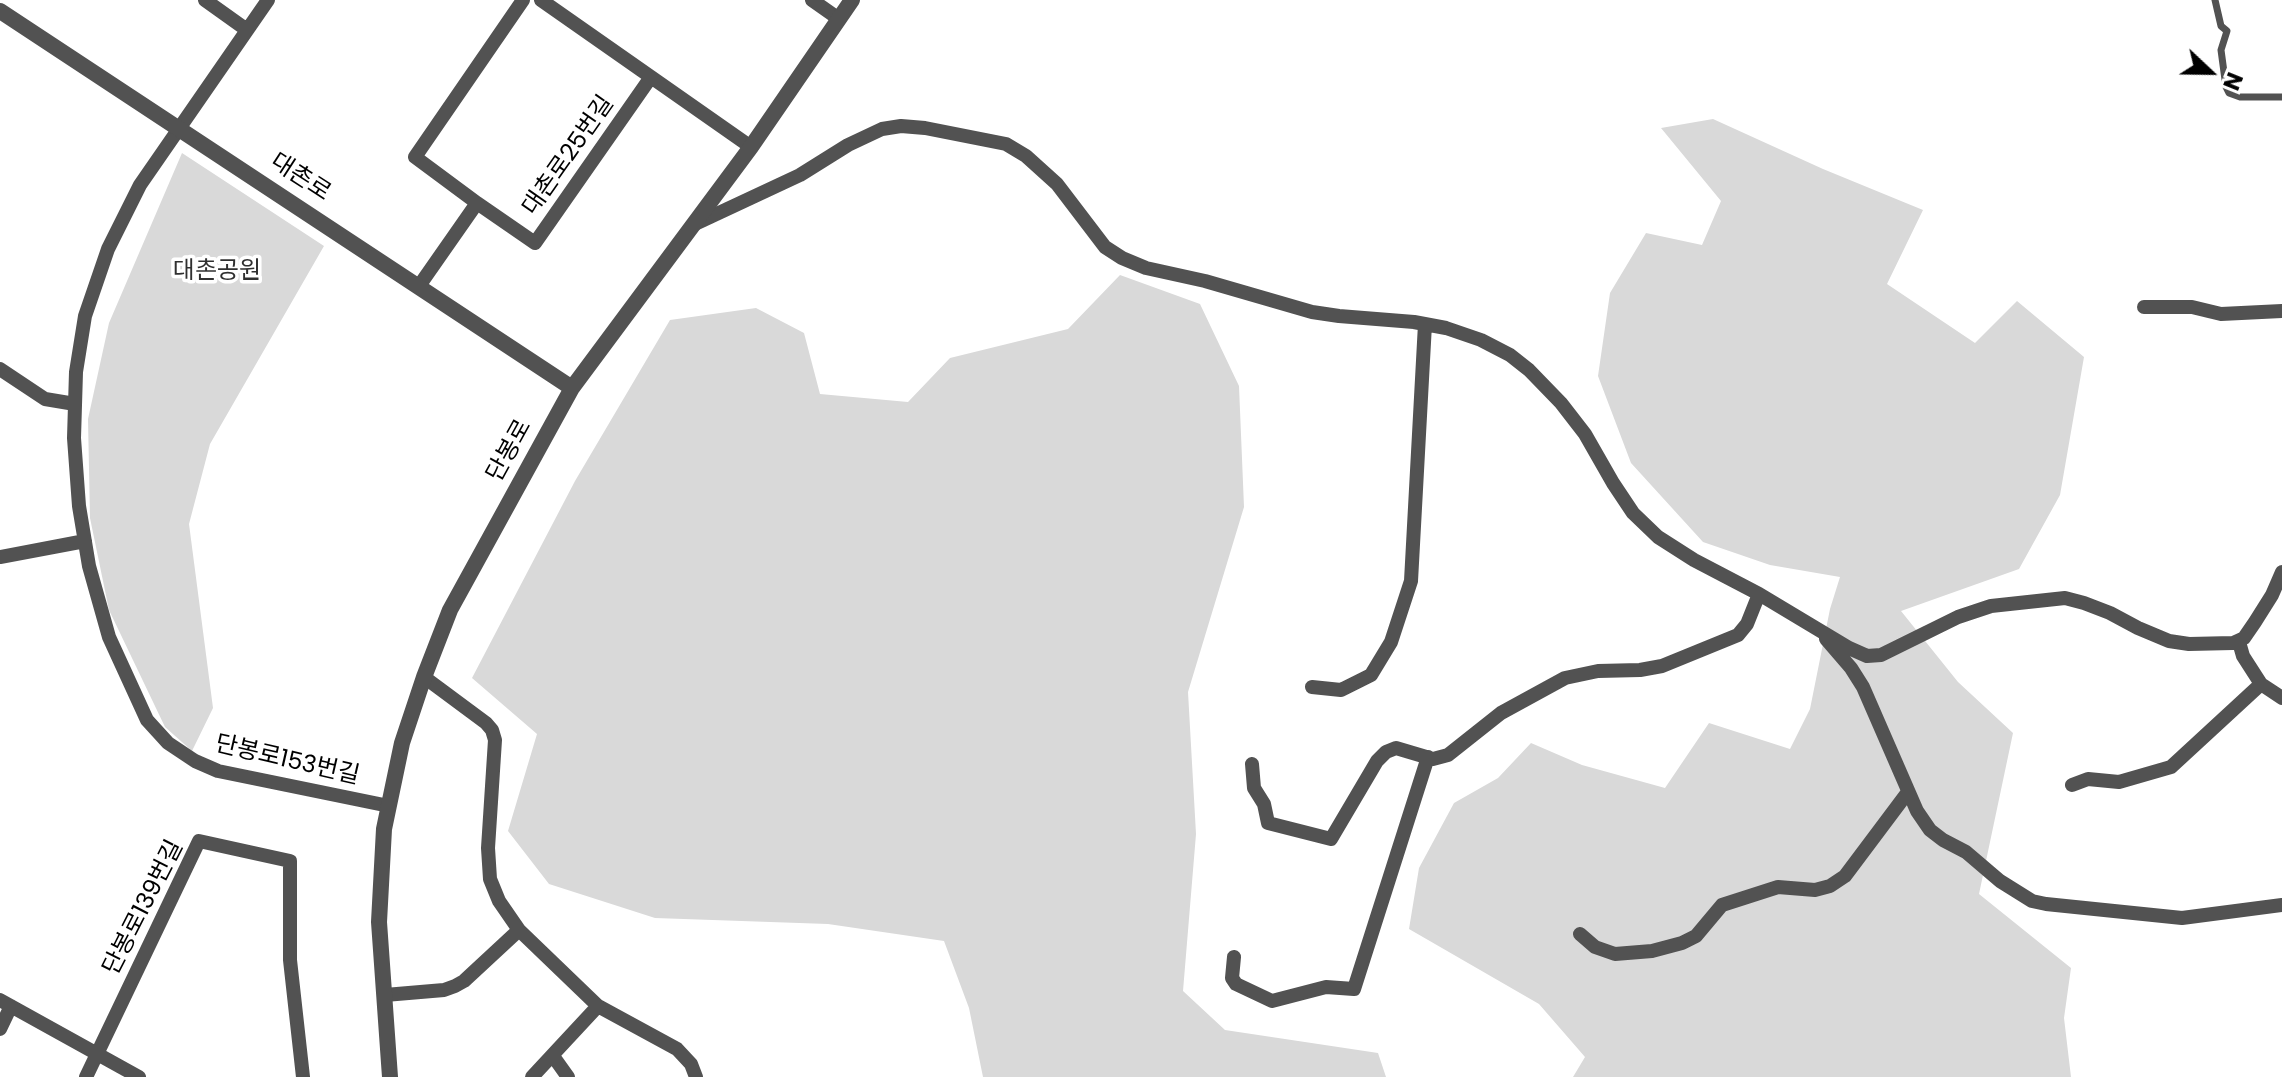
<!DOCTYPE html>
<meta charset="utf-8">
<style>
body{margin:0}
#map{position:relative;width:2282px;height:1077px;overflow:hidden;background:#fff;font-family:Poppins,sans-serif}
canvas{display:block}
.north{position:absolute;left:2170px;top:32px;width:80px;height:80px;-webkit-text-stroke:6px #fff;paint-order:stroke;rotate:112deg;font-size:22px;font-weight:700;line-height:32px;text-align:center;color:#000}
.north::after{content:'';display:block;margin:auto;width:28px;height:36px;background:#000;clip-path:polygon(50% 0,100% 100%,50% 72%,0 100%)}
</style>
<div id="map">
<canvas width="2282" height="1077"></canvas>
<div class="north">N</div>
</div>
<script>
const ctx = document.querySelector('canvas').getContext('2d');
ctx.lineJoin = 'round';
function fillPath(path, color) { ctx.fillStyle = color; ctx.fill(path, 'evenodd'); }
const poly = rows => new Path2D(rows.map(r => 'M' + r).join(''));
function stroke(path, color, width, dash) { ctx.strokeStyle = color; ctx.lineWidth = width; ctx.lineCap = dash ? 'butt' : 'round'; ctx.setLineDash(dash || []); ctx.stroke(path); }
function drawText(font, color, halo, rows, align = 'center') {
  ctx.font = font + ' Poppins,"Noto Sans KR",sans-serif'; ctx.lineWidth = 7; ctx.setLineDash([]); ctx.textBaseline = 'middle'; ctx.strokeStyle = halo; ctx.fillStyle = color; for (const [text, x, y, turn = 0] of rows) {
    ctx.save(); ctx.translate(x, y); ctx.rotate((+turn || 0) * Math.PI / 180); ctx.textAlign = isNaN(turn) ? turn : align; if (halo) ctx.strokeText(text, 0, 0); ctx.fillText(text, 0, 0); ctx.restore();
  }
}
const green = poly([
 [1713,119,1823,169,1923,210,1887,284,1975,343,2017,301,2084,357,2060,495,2019,569,1901,611,1958,682,2013,733,1979,894,2071,968,2064,1018,2071,1077,1573,1077,1585,1057,1539,1004,1409,929,1419,868,1454,803,1498,778,1531,743,1582,765,1665,788,1709,723,1790,749,1810,709,1830,609,1840,577,1770,565,1703,542,1631,463,1598,376,1610,293,1646,233,1702,245,1721,201,1661,128],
 [182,153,324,246,210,444,189,524,213,708,192,751,165,727,109,610,90,518,88,419,109,323],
 [1120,275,1200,304,1239,386,1244,507,1188,692,1196,834,1183,991,1225,1030,1378,1053,1386,1077,983,1077,969,1008,944,941,828,924,655,918,549,884,508,831,537,734,472,678,575,481,670,320,756,308,804,333,820,394,908,402,950,358,1068,329]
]);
const service = poly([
 [2215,0,2221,26,2227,31,2221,50,2226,87,2229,93,2240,97,2282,97]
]);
const minor = poly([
 [205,0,247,30],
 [268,0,140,185,108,249,85,316,76,372,74,438,79,506,89,566,109,637,147,720,168,743,195,761,218,771,389,806],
 [541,0,751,147],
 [812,0,839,19],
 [477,203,535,243,651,77],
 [693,225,800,175,848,145,882,129,901,126,925,128,1006,144,1026,156,1057,184,1105,247,1122,258,1146,268,1205,281,1312,312,1339,316,1414,322,1446,328,1481,340,1510,355,1529,370,1561,403,1585,434,1613,483,1633,513,1658,537,1694,560,1759,594,1849,648,1867,656,1881,655,1958,617,1991,606,2065,598,2084,603,2110,613,2138,628,2169,641,2189,644,2233,643,2244,638,2255,622,2272,595,2282,572],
 [419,286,477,203,415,157,523,0],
 [2144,307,2192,307,2221,314,2282,311],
 [0,369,45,399,75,404],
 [0,557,85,541],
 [1826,639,1851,668,1863,687,1917,811,1930,830,1943,840,1966,852,2000,881,2032,901,2046,904,2182,918,2282,905],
 [2239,642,2243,656,2261,684,2282,698],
 [424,677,486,723,492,730,495,740,488,848,490,879,499,901,519,930,598,1006,677,1049,691,1064,696,1077],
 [1312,687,1341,690,1371,675,1391,642,1411,581,1425,324],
 [1252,764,1254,788,1264,804,1268,823,1331,839,1377,761,1386,752,1396,748,1433,759,1448,755,1501,713,1565,678,1598,671,1640,670,1662,666,1738,635,1747,624,1759,594],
 [2072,785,2088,779,2119,782,2171,767,2261,684],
 [1580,934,1595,947,1615,954,1652,951,1682,943,1696,936,1722,905,1778,887,1815,890,1830,886,1845,876,1908,792],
 [1234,957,1232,978,1236,984,1272,1001,1326,987,1354,989,1428,757],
 [385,995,444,990,455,986,464,981,519,930],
 [0,1000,139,1077],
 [0,1029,11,1006],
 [553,1056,568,1077],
 [86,1077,199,841,290,861,290,960,303,1077],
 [532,1077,598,1006]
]);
const tertiary = poly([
 [0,11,572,388],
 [390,1077,379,922,384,829,402,743,424,677,450,610,572,388,751,147,852,0]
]);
const streetNames = [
 ["대촌로25번길",569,156,-55],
 ["대촌로",300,178,33],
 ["단봉로",510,451,-61],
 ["단봉로153번길",287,761,13],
 ["단봉로139번길",144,908,-63]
];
const parkNames = [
 ["대촌공원",217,272]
];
fillPath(green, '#d9d9d9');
stroke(service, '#525252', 7);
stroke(minor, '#525252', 14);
stroke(tertiary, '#525252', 16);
drawText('24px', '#000', '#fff', streetNames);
drawText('24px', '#303030', '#fff', parkNames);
</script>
